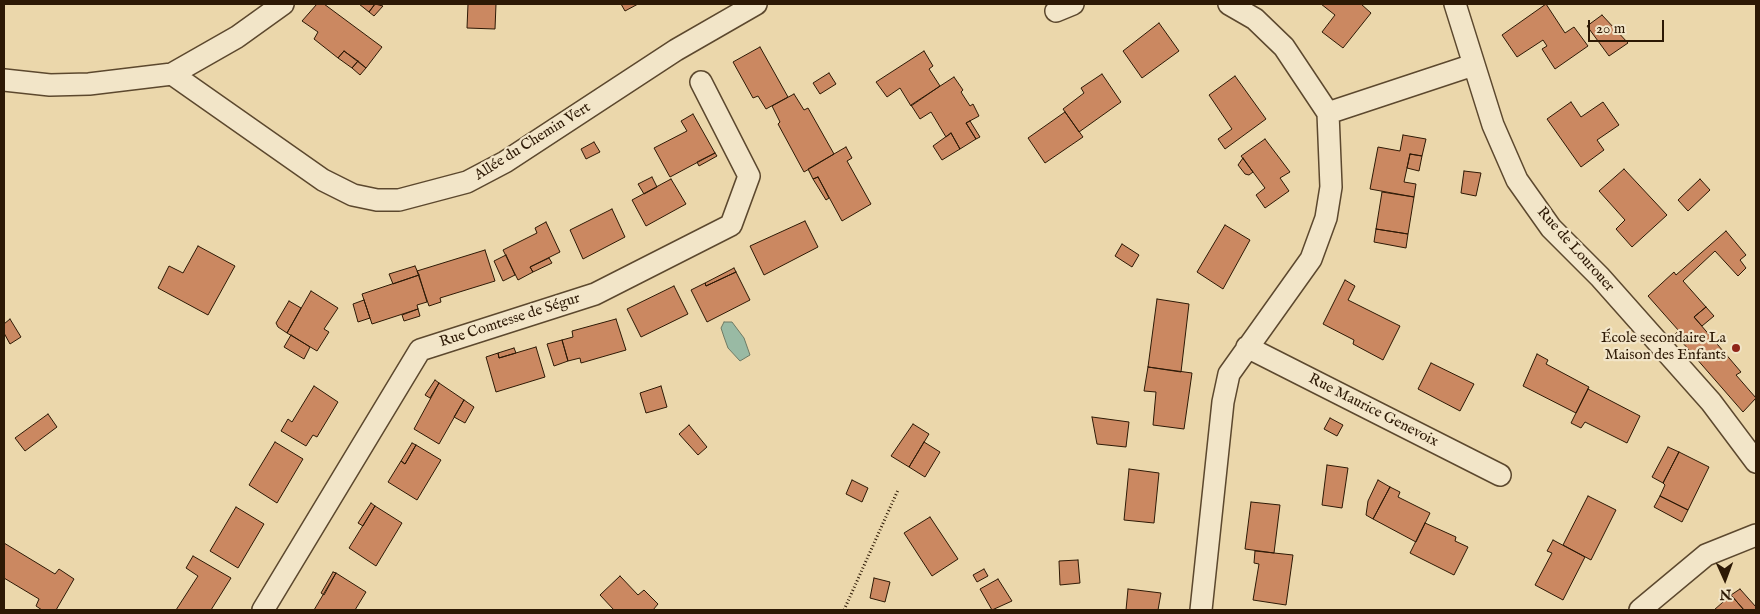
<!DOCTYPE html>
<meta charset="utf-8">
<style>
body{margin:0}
#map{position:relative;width:1760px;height:614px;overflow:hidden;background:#ebd7ab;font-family:"IM FELL English",serif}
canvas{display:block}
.frame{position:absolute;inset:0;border:5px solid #2d1905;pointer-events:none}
.north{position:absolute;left:1700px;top:554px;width:50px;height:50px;-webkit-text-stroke:4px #f2e5c8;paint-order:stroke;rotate:178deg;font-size:14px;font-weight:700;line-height:20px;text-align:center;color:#2d1905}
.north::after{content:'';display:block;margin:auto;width:18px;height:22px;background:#2d1905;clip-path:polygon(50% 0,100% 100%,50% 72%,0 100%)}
.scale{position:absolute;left:1588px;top:20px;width:76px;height:22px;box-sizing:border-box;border:2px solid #2d1905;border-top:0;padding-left:6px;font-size:15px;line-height:18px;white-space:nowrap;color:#2d1905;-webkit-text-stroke:4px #f2e5c8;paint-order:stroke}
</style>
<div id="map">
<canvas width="1760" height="614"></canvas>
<div class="frame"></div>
<div class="north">N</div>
<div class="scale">20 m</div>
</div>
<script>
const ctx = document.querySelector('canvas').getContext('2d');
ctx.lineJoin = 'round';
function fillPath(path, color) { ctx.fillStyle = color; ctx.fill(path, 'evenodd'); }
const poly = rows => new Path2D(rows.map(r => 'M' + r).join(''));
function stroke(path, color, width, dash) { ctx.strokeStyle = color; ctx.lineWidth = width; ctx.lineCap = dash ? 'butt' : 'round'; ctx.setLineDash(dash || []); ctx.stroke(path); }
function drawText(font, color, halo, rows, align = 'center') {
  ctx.font = font + ' "IM FELL English",serif'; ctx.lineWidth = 4.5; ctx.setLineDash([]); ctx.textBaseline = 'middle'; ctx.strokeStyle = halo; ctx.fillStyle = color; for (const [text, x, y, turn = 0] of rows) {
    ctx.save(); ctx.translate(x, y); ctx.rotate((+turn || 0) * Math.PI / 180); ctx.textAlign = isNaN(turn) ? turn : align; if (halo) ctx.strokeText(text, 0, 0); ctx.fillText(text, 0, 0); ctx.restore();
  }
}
const water = poly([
 [724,322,732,322,744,338,750,355,740,361,728,348,724,337,721,328,724,322]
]);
const building = poly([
 [317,4,324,4,382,47,366,68,344,51,338,58,314,39,318,32,302,21,317,4],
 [359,4,375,4,369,12,359,4],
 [375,4,383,6,374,16,369,12,375,4],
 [468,4,496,4,495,29,467,28,468,4],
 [621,4,638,4,625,11,621,4],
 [1321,4,1361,4,1371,13,1343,48,1322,32,1335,15,1321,4],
 [1546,4,1565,33,1574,27,1588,46,1555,69,1542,49,1547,46,1543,40,1517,57,1502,35,1546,4],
 [1602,15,1628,43,1609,56,1587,26,1602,15],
 [1159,23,1179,51,1142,78,1123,51,1159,23],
 [760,47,788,97,766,109,758,96,753,98,733,62,760,47],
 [344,51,358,61,352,68,338,58,344,51],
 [924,51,933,66,929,69,940,86,911,106,900,88,887,97,876,82,924,51],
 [358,61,366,68,360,75,352,68,358,61],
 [829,73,836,84,820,94,813,83,829,73],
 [1102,74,1121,102,1079,132,1063,109,1084,93,1081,88,1102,74],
 [1235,76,1266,119,1225,149,1218,139,1232,129,1209,95,1235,76],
 [954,77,963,90,961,92,970,106,973,104,979,116,966,123,976,139,960,149,951,133,946,137,931,112,920,119,911,105,954,77],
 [794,94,804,110,808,108,834,154,804,172,778,124,780,122,772,106,794,94],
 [1571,102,1581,117,1603,102,1619,125,1597,140,1604,150,1581,167,1547,119,1571,102],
 [1065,112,1083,137,1045,163,1028,138,1065,112],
 [693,114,715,153,670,177,654,148,687,131,681,121,693,114],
 [970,121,980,137,976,139,966,123,970,121],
 [951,133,960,149,942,160,933,146,951,133],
 [1403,135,1426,139,1422,156,1410,154,1404,182,1416,184,1414,197,1370,189,1378,147,1400,151,1403,135],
 [1265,139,1290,172,1280,178,1289,191,1265,208,1256,195,1265,188,1241,156,1265,139],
 [594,142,600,152,586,159,581,149,594,142],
 [846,147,852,158,847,161,871,204,842,221,818,177,813,179,808,169,846,147],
 [715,153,717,156,699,166,697,162,715,153],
 [1410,154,1422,156,1419,171,1407,168,1410,154],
 [1243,158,1253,172,1249,175,1245,174,1238,165,1243,158],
 [1624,169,1667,215,1632,247,1616,229,1625,220,1599,191,1624,169],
 [1464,171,1481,173,1476,196,1461,193,1464,171],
 [652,177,657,187,644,194,638,184,652,177],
 [818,177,829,198,826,200,813,179,818,177],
 [671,179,686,204,646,226,632,200,671,179],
 [1700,179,1710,190,1688,211,1678,200,1700,179],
 [1382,192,1414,197,1408,234,1376,229,1382,192],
 [612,209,625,237,583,259,570,230,612,209],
 [805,221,818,247,764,275,750,246,805,221],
 [546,222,560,252,530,267,533,272,518,280,503,250,537,233,535,228,546,222],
 [1225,225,1250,240,1223,289,1197,272,1225,225],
 [1376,229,1408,234,1406,248,1374,242,1376,229],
 [1726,231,1746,255,1740,260,1746,268,1738,276,1715,251,1683,281,1706,307,1694,317,1741,372,1736,375,1756,398,1743,412,1675,334,1679,331,1648,296,1674,272,1676,275,1726,231],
 [1122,244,1139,255,1132,267,1115,256,1122,244],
 [198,246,235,266,208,315,158,288,169,266,183,273,198,246],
 [485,250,495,281,440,298,441,302,429,306,417,271,485,250],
 [506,255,515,275,503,281,494,261,506,255],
 [549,258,552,263,533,272,530,267,549,258],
 [415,266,419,275,393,284,389,274,415,266],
 [734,268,736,272,706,286,705,283,734,268],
 [736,272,750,300,707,322,691,290,705,283,706,286,736,272],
 [419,275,427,302,417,305,418,309,372,324,362,294,419,275],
 [1345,280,1355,286,1348,300,1400,326,1383,360,1353,344,1354,340,1323,324,1345,280],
 [674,286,688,314,641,337,627,309,674,286],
 [311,291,338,308,324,329,329,332,317,351,287,333,311,291],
 [1157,299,1189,304,1181,372,1148,367,1157,299],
 [364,300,370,318,358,322,353,304,364,300],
 [289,301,301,308,287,333,278,327,276,323,289,301],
 [1706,307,1714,316,1702,326,1694,317,1706,307],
 [418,309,420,316,404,321,402,315,418,309],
 [10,319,21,337,10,344,4,333,4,324,10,319],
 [616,319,626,350,581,363,580,358,568,361,562,340,573,337,572,331,616,319],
 [291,335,310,347,304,359,284,347,291,335],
 [562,340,568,361,554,366,547,344,562,340],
 [536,347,545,377,496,392,486,357,498,353,499,358,536,347],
 [514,348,516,353,499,358,498,353,514,348],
 [1537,354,1548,360,1546,364,1589,387,1576,413,1523,386,1537,354],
 [1431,363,1474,384,1460,411,1418,389,1431,363],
 [1148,367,1192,373,1184,429,1153,425,1156,392,1144,391,1148,367],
 [435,380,439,383,430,398,425,395,435,380],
 [439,383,464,400,439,444,414,429,439,383],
 [314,386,338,402,317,437,313,435,306,446,281,431,288,419,292,422,314,386],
 [661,386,667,407,646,413,640,393,661,386],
 [1588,389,1640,416,1627,443,1585,422,1581,428,1571,423,1588,389],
 [464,400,474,407,465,423,454,417,464,400],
 [48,414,57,427,25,451,15,438,48,414],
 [1092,417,1129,422,1126,447,1097,444,1092,417],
 [1330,418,1343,425,1337,436,1324,429,1330,418],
 [913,424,929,434,909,467,891,456,913,424],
 [689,425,707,447,698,455,679,434,689,425],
 [275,442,303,459,277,503,249,485,275,442],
 [924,442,940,452,925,477,909,467,924,442],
 [412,443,416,445,405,464,401,461,412,443],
 [416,445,441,460,417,500,388,482,401,461,405,464,416,445],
 [1668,447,1679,452,1663,483,1652,477,1668,447],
 [1679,452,1709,467,1688,510,1660,496,1665,485,1663,483,1679,452],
 [1327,465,1348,468,1342,508,1322,505,1327,465],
 [1129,469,1159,473,1154,523,1124,520,1129,469],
 [852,480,868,488,862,502,846,494,852,480],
 [1378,480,1390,487,1373,519,1366,515,1368,501,1378,480],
 [1390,487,1400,492,1398,497,1430,513,1416,542,1373,519,1390,487],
 [1588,496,1616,510,1591,560,1563,545,1588,496],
 [1660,496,1688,510,1682,522,1654,507,1660,496],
 [1251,502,1280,505,1274,553,1245,549,1251,502],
 [371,503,375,506,363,526,358,523,371,503],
 [375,506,402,523,376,566,349,548,375,506],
 [236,507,264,524,238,568,210,551,236,507],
 [930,517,958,559,932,576,904,533,930,517],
 [1425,523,1456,537,1455,541,1468,547,1454,575,1410,553,1425,523],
 [1553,540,1585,557,1563,600,1535,585,1552,553,1547,551,1553,540],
 [4,543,55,574,59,569,74,579,56,610,42,610,36,606,39,599,4,578,4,543],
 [1255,551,1293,555,1286,605,1253,600,1259,564,1254,563,1255,551],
 [193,556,231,578,211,610,176,610,198,576,186,568,193,556],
 [1078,560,1080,583,1060,585,1059,561,1078,560],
 [984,569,988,576,977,582,973,575,984,569],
 [333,572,336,573,324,595,321,593,333,572],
 [336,573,366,592,355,610,314,610,336,573],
 [620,576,638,595,644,590,658,604,653,610,614,610,600,595,620,576],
 [874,578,890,582,885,602,870,598,874,578],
 [998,579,1012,601,992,610,980,589,998,579],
 [1128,589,1161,593,1158,610,1126,610,1128,589],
 [1740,589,1756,607,1756,610,1744,610,1731,595,1740,589],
 [1731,595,1744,610,1714,610,1731,595]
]);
const path = poly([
 [844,610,898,490]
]);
const minor = poly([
 [1455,4,1493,125,1517,180,1551,228,1600,277,1711,402,1756,462],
 [1056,11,1073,4],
 [172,74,323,180,353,195,377,200,399,200,467,182,505,162,676,50,756,4],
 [4,80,50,85,89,84,172,74,237,37,283,4],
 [1328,113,1473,65],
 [1247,347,1500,475],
 [263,610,420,350,595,294,731,225,749,176,701,82],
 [1201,610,1223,402,1229,374,1311,259,1326,218,1331,187,1328,113,1284,47,1255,19,1229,4],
 [1640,610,1706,555,1756,535]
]);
const markers = [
 [1736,348,5,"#8f2418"]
];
const streetNames = [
 ["Allée du Chemin Vert",533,142,-32],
 ["Rue de Lourouer",1575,250,48],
 ["Rue Comtesse de Ségur",510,321,-18],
 ["Rue Maurice Genevoix",1373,411,27]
];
const poiNames = [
 ["École secondaire La",1726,339],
 ["Maison des Enfants",1726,356]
];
fillPath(water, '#99baa4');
stroke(water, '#6e7a64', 1);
fillPath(building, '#cb8861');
stroke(building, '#2d1905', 1);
stroke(minor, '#5c482e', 24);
stroke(path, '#2d1905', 3, [1, 2.5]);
stroke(minor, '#f2e5c8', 21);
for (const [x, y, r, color] of markers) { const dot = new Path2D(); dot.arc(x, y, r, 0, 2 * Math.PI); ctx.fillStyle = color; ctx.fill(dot); stroke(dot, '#f2e5c8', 2); }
drawText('15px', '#2d1905', '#f2e5c8', streetNames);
drawText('15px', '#2d1905', '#f2e5c8', poiNames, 'right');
</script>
